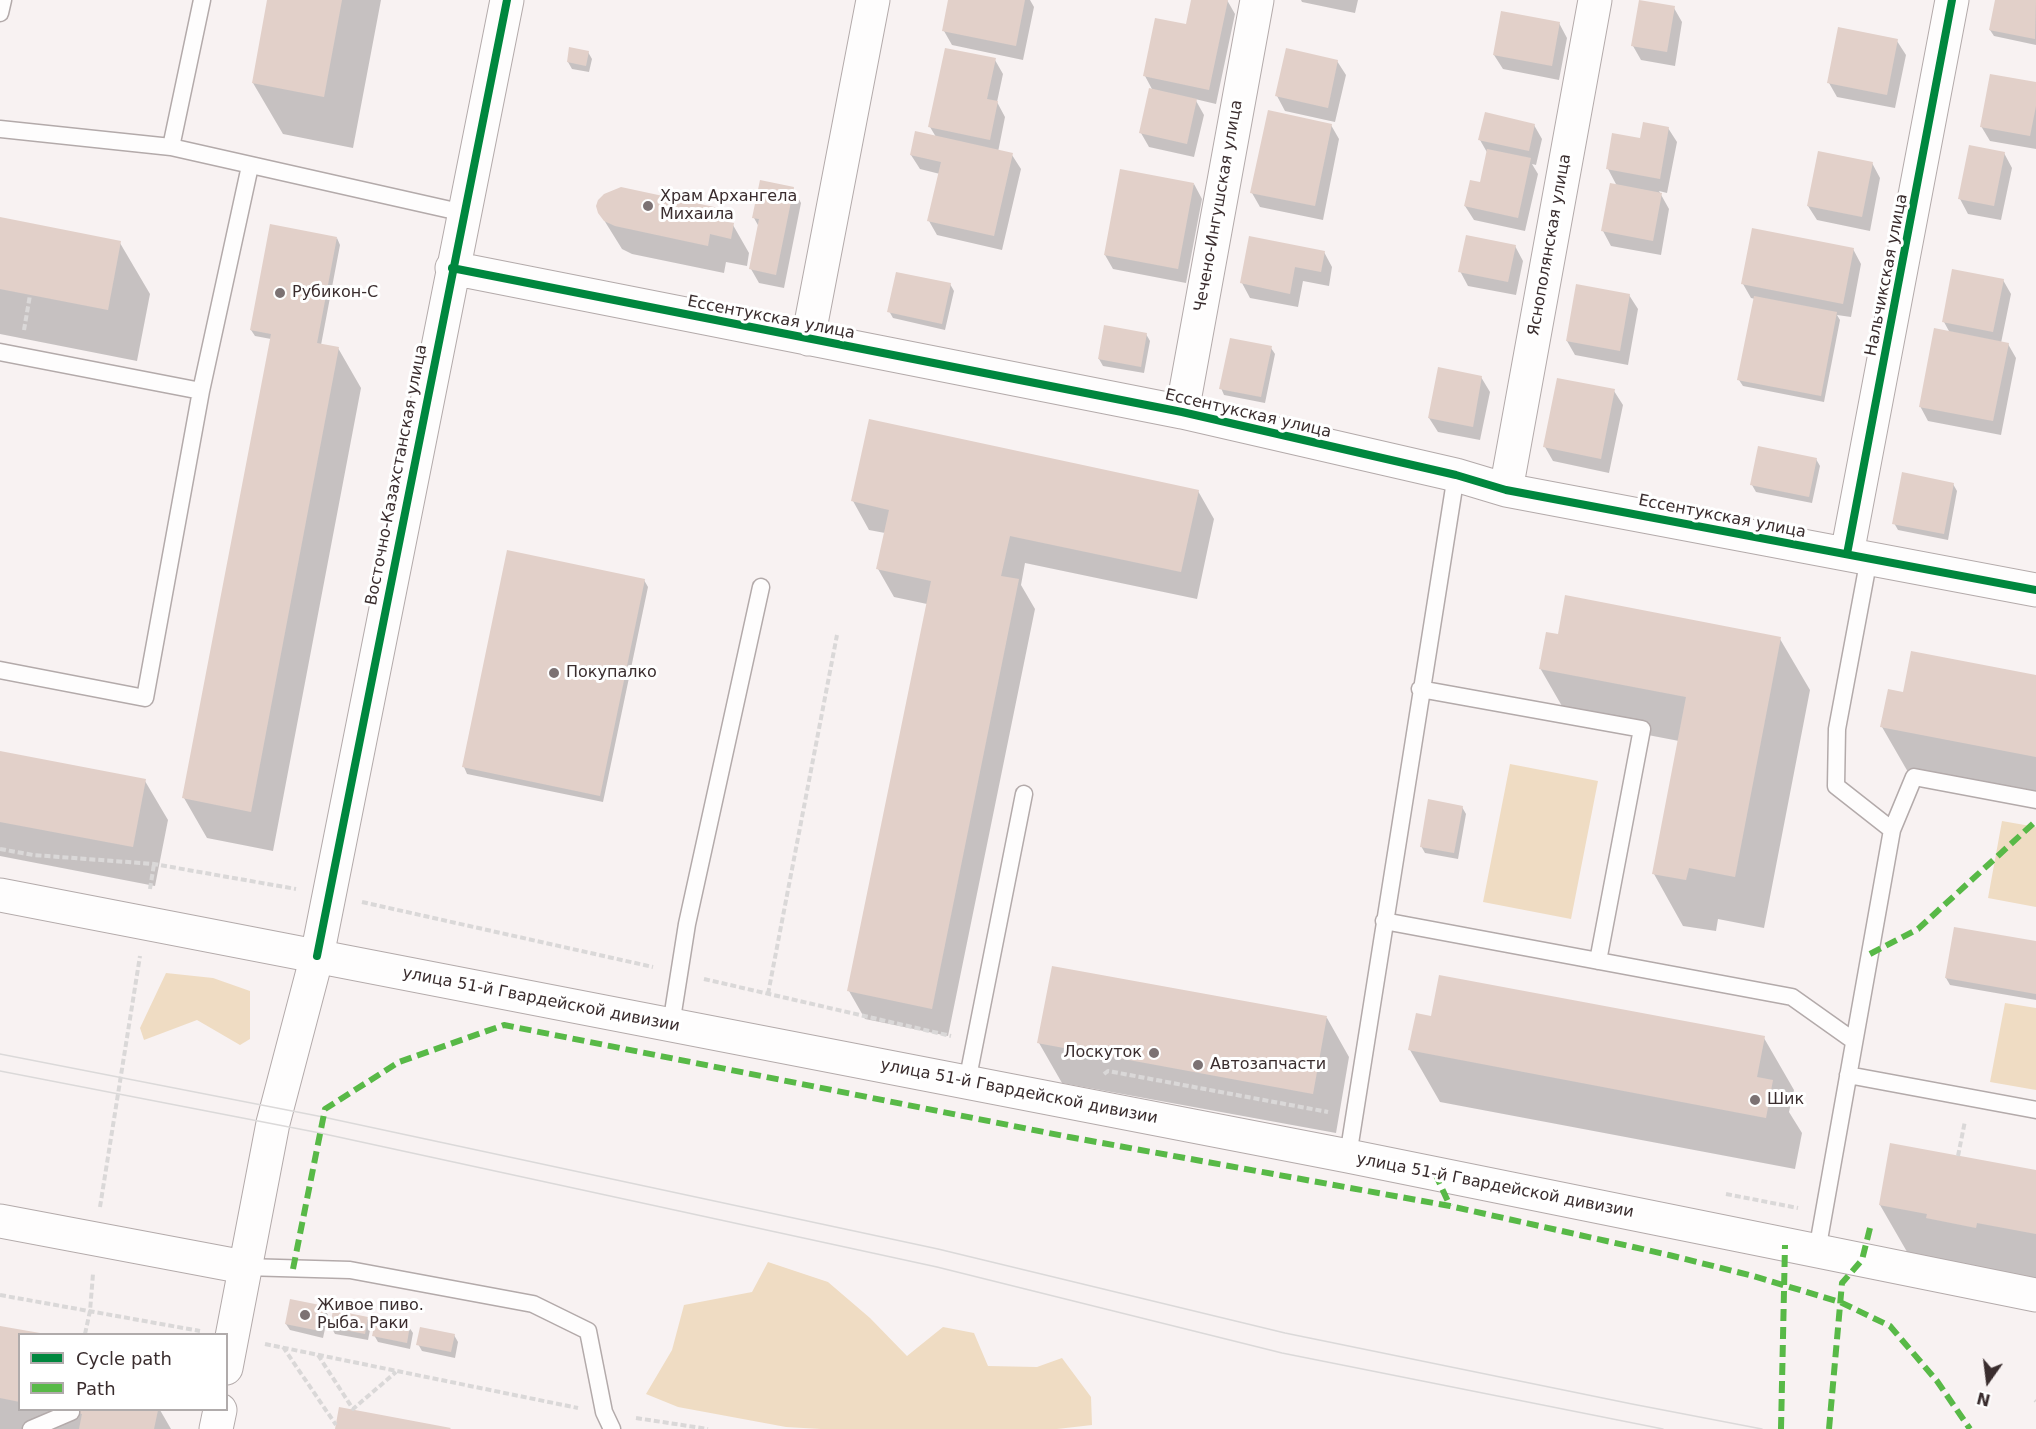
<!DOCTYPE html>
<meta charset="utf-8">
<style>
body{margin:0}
#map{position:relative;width:2036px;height:1429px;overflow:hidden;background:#f8f2f2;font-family:"DejaVu Sans",sans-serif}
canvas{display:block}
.legend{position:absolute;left:18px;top:1333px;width:210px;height:78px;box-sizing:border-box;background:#fff;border:2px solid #b0abab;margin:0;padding:8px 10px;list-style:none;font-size:18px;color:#3a2d2e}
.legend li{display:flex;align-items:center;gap:12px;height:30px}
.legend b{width:30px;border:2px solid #b0abab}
.north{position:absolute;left:1958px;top:1351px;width:60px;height:60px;-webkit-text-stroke:4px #fff;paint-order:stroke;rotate:194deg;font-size:16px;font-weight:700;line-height:24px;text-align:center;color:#3a2d2e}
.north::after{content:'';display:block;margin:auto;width:21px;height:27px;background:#3a2d2e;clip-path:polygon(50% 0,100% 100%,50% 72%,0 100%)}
</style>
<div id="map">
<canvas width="2036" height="1429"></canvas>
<ul class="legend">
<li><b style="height:8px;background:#00873e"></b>Cycle path</li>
<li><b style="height:8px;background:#58b947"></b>Path</li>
</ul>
<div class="north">N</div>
</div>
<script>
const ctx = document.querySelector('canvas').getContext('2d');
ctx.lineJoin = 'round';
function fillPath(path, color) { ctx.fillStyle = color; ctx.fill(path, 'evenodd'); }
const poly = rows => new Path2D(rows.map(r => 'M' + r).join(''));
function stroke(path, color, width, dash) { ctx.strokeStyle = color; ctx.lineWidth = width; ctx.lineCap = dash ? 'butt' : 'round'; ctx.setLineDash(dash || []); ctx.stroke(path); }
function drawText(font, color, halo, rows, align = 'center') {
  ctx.font = font + ' "DejaVu Sans",sans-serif'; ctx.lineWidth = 6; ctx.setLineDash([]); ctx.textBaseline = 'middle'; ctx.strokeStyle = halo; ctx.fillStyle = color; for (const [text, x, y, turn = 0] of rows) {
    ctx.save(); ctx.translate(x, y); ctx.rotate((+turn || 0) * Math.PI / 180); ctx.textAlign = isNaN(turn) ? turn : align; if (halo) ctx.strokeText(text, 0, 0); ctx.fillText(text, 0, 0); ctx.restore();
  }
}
const green = poly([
 [1510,764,1598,781,1571,919,1483,902],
 [2002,821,2036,827,2036,907,1988,898],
 [166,973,213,978,250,991,250,1039,240,1045,197,1020,144,1040,140,1028],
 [2005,1003,2036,1008,2036,1090,1990,1082],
 [768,1262,828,1282,870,1318,907,1356,943,1327,974,1333,988,1366,1037,1367,1062,1358,1091,1397,1092,1425,1057,1429,821,1429,786,1427,678,1407,646,1394,672,1350,684,1305,752,1292]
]);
const shadow = poly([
 [269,0,381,0,353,148,283,134,253,83],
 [950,0,1030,0,1034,7,1023,60,952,45,944,31],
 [1193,0,1227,0,1235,14,1216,104,1195,99,1204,115,1194,157,1149,147,1141,133,1153,91,1145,76,1188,26],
 [1301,0,1358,0,1355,13,1302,2],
 [1996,0,2036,0,2036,45,1994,36,1990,30],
 [1674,8,1682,22,1675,66,1641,60,1633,46],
 [1559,23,1567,38,1559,80,1503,69,1494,55],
 [1897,41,1906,55,1895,108,1837,97,1829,83],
 [588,52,592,59,589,72,572,69,568,62],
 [995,60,1003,74,997,102,1005,117,998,152,1012,155,1021,169,1002,250,937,235,929,221,940,174,920,169,911,155,936,137,930,127],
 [1337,61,1346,75,1335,122,1285,111,1277,96],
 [2036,84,2036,149,1990,141,1981,126],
 [1331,125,1339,139,1323,220,1260,207,1252,193],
 [1534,125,1542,139,1536,165,1532,164,1538,174,1525,231,1474,220,1465,206,1481,184,1488,154,1480,140],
 [1668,128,1677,142,1667,193,1659,191,1669,209,1661,255,1611,246,1603,231,1617,186,1608,169,1642,140],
 [2004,153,2012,168,2001,220,1968,214,1960,199],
 [1872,163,1880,178,1870,231,1817,220,1808,206],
 [1194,184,1202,199,1186,283,1113,269,1105,255],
 [793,188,801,203,784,288,759,283,751,269,759,227,754,218],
 [718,210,726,223,733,225,749,253,747,266,726,262,724,273,632,254,622,249,599,212],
 [0,219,120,243,150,294,137,361,0,334],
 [337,238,340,245,321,345,338,348,361,388,273,851,207,838,184,798,271,339,255,336,251,330],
 [1515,246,1523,261,1516,295,1468,286,1460,271],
 [1853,249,1861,264,1851,317,1837,315,1840,320,1824,402,1743,386,1739,380,1755,299,1751,298,1743,284],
 [1324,252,1332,267,1329,286,1303,281,1298,307,1250,298,1242,283],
 [2003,280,2011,294,2001,343,2008,344,2016,358,2001,435,1928,421,1920,406,1950,333,1944,322],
 [950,284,954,291,945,330,893,318,889,311],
 [1629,295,1638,309,1628,365,1575,355,1567,341],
 [1146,334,1150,341,1144,373,1103,366,1099,359],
 [1271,348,1275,354,1265,403,1224,395,1221,388],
 [1481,377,1490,392,1480,440,1438,432,1429,418],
 [1614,391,1623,405,1609,473,1553,461,1545,447],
 [1816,459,1820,466,1812,503,1756,492,1752,485],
 [1953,484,1957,491,1948,540,1898,530,1894,523],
 [1198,491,1214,519,1197,599,1025,563,1021,585,1035,609,948,1036,865,1019,849,991,927,604,894,597,878,569,885,533,869,530,853,501],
 [644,580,648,587,603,802,467,774,464,767],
 [1559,636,1780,639,1810,690,1764,928,1718,919,1716,931,1683,926,1654,874,1679,741,1570,720,1540,668],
 [2036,676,2036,802,1912,779,1882,727,1905,694],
 [0,753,145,781,168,820,155,886,0,856],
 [1462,807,1466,814,1458,859,1425,853,1421,846],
 [2036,943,2036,1000,1950,985,1946,978],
 [1327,1018,1349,1057,1336,1133,1062,1083,1039,1043],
 [1432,1018,1764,1038,1794,1090,1789,1112,1802,1133,1795,1169,1440,1102,1410,1050],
 [2036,1171,2036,1280,1910,1257,1880,1205],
 [324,1308,328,1315,323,1338,290,1330,286,1324],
 [367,1318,371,1325,368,1340,335,1334,331,1327],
 [0,1327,38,1334,20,1334,20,1410,160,1410,171,1429,0,1429],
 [409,1327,413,1333,410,1349,378,1342,374,1335],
 [454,1335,458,1342,455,1358,422,1351,418,1344]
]);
const building = poly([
 [267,0,342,0,324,97,252,83],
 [948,0,1025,0,1016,46,942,31],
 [1191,0,1228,0,1209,90,1143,76,1155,18,1186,24],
 [1639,0,1675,6,1667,52,1631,46],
 [1995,0,2036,0,2035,39,1989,30],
 [1501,11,1560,22,1552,66,1493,55],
 [1838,27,1898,39,1887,95,1827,83],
 [569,47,589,51,586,66,567,62],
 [945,48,996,58,987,99,998,101,990,140,928,127],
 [1286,48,1338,60,1328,108,1275,96],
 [1990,74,2036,82,2036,106,2030,136,1980,127],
 [1149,88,1197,99,1187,144,1139,133],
 [1268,110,1332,124,1315,206,1250,193],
 [1485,112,1535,124,1529,151,1478,140],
 [1643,122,1669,127,1660,179,1606,169,1612,133,1640,138],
 [915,131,1013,153,994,236,927,221,941,162,910,155],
 [1969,145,2005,152,1994,206,1958,199],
 [1487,149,1531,158,1518,218,1464,206,1470,180,1480,182],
 [1818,151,1873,162,1862,217,1807,206],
 [1120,169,1194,183,1178,269,1104,255],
 [760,180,794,187,776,275,749,269,759,219,752,218],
 [1610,183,1662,193,1653,241,1601,231],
 [621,187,719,208,716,220,734,223,731,239,710,234,708,246,615,226,604,221,598,213,596,206,598,200,604,194],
 [0,217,121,241,108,310,0,289],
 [270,224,337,237,317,343,339,347,251,812,182,798,271,334,250,330],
 [1752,228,1854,248,1843,304,1741,284],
 [1466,235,1516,245,1508,282,1458,272],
 [1249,236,1325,251,1321,272,1295,267,1290,294,1240,283],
 [1952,269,2004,279,1993,332,1942,322],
 [896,272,951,283,942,324,887,312],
 [1576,284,1630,294,1620,351,1566,341],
 [1754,296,1837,312,1821,396,1737,380],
 [1104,325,1147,333,1141,367,1098,359],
 [1934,328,2009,343,1993,421,1919,407],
 [1230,338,1272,346,1261,397,1219,389],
 [1438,367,1482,376,1473,427,1428,418],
 [1557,378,1615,389,1601,459,1543,447],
 [869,419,1199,490,1181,572,1010,536,1001,576,1019,579,932,1009,847,991,931,581,876,569,889,510,851,501],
 [1758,446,1817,458,1809,497,1750,485],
 [1902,472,1954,483,1944,534,1892,524],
 [507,550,645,579,600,796,462,767],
 [1565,595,1781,637,1735,877,1689,868,1686,880,1652,874,1686,697,1539,669,1546,632,1558,634],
 [1911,651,2036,675,2036,757,1880,727,1888,689,1903,692],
 [0,751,146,779,133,847,0,822],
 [1428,799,1463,806,1454,853,1420,847],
 [1954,927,2036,941,2036,994,1945,978],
 [1052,966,1327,1016,1313,1094,1037,1043],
 [1439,975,1765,1036,1757,1077,1773,1080,1766,1118,1408,1050,1416,1013,1431,1016],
 [1890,1143,2036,1170,2036,1234,1977,1223,1976,1228,1926,1218,1927,1214,1879,1205],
 [290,1299,325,1306,320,1331,285,1324],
 [333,1310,368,1317,365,1334,330,1327],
 [376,1318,410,1325,407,1343,372,1336],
 [0,1326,40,1333,20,1334,20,1402,0,1398],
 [420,1327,455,1334,451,1352,416,1345],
 [339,1407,451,1428,450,1429,335,1429],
 [64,1410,158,1410,154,1429,79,1429,82,1414]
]);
const path = poly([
 [24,330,30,295],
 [0,849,33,855,154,864,296,889],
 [150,889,154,864],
 [362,902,653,967],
 [704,979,951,1036],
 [768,994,837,635],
 [1104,1074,1108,1071,1328,1112],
 [1958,1156,1965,1121],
 [1726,1194,1798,1208],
 [100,1207,140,956],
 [0,1295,200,1331],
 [85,1334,90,1311,93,1274],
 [265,1344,578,1408],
 [283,1347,336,1425],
 [318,1355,353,1409,396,1372],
 [2035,1400,2036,1401],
 [636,1418,708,1429]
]);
const service = poly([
 [0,13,3,0],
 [0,129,171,147,464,213],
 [171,147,202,0],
 [0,352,201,391],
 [0,670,145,698,201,391,250,166],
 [1420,689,1642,729,1598,961],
 [1892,830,1914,777,2036,800],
 [1384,921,1792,997,1854,1041],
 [671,1025,687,924,761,587],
 [1848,1075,2036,1110],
 [967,1082,1024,794],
 [1348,1156,1456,475],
 [1817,1251,1892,830,1836,786,1837,729,1869,558],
 [244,1267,350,1270,533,1304,588,1331,604,1412,612,1429],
 [31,1429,71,1412]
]);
const minor = poly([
 [452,268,1182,412,1456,475,1506,490,2036,590],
 [808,339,873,0],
 [1182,412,1257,0],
 [1506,490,1595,0],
 [1847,554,1952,0],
 [317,956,507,0]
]);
const secondary = poly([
 [0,895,1348,1156,2036,1295],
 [0,1221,244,1267],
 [226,1368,273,1123,317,956],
 [216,1429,220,1410]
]);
const tram = poly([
 [0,1054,323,1117,938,1249,1285,1333,1632,1404,1762,1429],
 [0,1071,320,1133,937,1267,1282,1353,1663,1429]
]);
const quiet = poly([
 [1870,954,1918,929,2036,821],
 [1435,1173,1450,1206],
 [293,1269,325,1109,399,1062,504,1025,1069,1137,1450,1206,1669,1255,1753,1276,1840,1302,1890,1326,1937,1381,1970,1429],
 [1781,1429,1785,1245],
 [1829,1429,1842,1283,1862,1260,1870,1228]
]);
const cycleway = poly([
 [452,268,1182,412,1456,475,1506,490,2036,590],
 [1847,554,1952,0],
 [317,956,507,0]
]);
const markers = [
 [648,206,6,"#7c7273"],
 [280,293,6,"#7c7273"],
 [554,673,6,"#7c7273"],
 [1154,1053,6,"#7c7273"],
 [1198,1065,6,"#7c7273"],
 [1755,1100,6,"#7c7273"],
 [305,1315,6,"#7c7273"]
];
const poiNames = [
 ["Храм Архангела",660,197],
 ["Михаила",660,215],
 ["Рубикон-С",292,293],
 ["Покупалко",566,673],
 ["Лоскуток",1142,1053,"right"],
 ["Автозапчасти",1210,1065],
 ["Шик",1767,1100],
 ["Живое пиво.",317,1306],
 ["Рыба. Раки",317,1324]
];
const streetNames = [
 ["Чечено-Ингушская улица",1219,206,-80],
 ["Яснополянская улица",1550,245,-80],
 ["Нальчикская улица",1887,275,-79],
 ["Ессентукская улица",771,318,11],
 ["Ессентукская улица",1248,414,13],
 ["Восточно-Казахстанская улица",397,475,-79],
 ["Ессентукская улица",1722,517,11],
 ["улица 51-й Гвардейской дивизии",541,1000,11],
 ["улица 51-й Гвардейской дивизии",1019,1092,11],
 ["улица 51-й Гвардейской дивизии",1495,1186,11]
];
fillPath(green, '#efdcc3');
fillPath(shadow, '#0003');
fillPath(building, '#e2d0c9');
stroke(service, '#b3aaaa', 19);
stroke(minor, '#b3aaaa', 35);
stroke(secondary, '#b3aaaa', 35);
stroke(path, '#dad8d8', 4, [6, 3]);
stroke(service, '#fefdfd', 16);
stroke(minor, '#fefdfd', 33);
stroke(secondary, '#fefdfd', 33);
stroke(tram, '#dbd9d9', 1.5);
stroke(quiet, '#58b947', 6, [12, 6]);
stroke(cycleway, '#00873e', 8);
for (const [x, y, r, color] of markers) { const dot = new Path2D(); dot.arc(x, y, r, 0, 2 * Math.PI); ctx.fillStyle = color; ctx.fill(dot); stroke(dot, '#fff', 2); }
drawText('16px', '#3a2d2e', '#fff', poiNames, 'left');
drawText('16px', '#3a2d2e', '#fff', streetNames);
</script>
